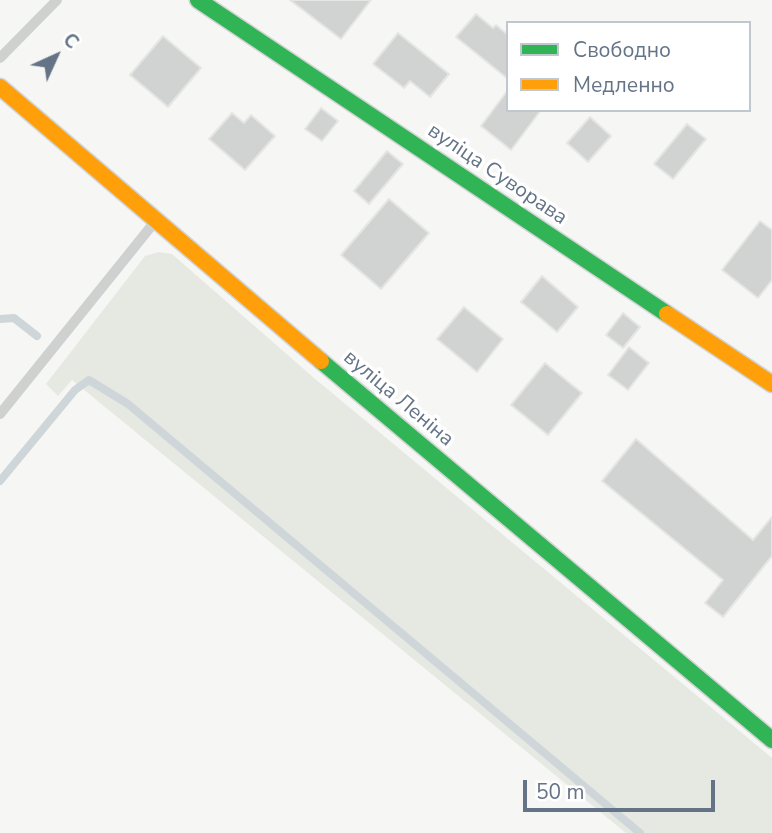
<!DOCTYPE html>
<meta charset="utf-8">
<style>
body{margin:0}
#map{position:relative;width:772px;height:833px;overflow:hidden;background:#f6f6f4;font-family:"Nunito Sans",sans-serif}
canvas{display:block}
.legend{position:absolute;left:506px;top:21px;width:245px;height:91px;box-sizing:border-box;background:#fff;border:2px solid #c1c7cf;margin:0;padding:9px 12px;list-style:none;font-size:21px;color:#647486}
.legend li{display:flex;align-items:center;gap:14px;height:35px}
.legend b{width:35px;border:2px solid #c1c7cf}
.north{position:absolute;left:21px;top:21px;width:70px;height:70px;-webkit-text-stroke:5px #fff;paint-order:stroke;rotate:45deg;font-size:19px;font-weight:700;line-height:28px;text-align:center;color:#647486}
.north::after{content:'';display:block;margin:auto;width:24px;height:32px;background:#647486;clip-path:polygon(50% 0,100% 100%,50% 72%,0 100%)}
.scale{position:absolute;left:523px;top:780px;width:192px;height:32px;box-sizing:border-box;border:4px solid #647486;border-top:0;padding-left:9px;font-size:21px;line-height:24px;white-space:nowrap;color:#647486;-webkit-text-stroke:5px #fff;paint-order:stroke}
</style>
<div id="map">
<canvas width="772" height="833"></canvas>
<ul class="legend">
<li><b style="height:9px;background:#30b455"></b>Свободно</li>
<li><b style="height:9px;background:#ff9f0a"></b>Медленно</li>
</ul>
<div class="north">С</div>
<div class="scale">50 m</div>
</div>
<script>
const ctx = document.querySelector('canvas').getContext('2d');
ctx.lineJoin = 'round';
function fillPath(path, color) { ctx.fillStyle = color; ctx.fill(path, 'evenodd'); }
const poly = rows => new Path2D(rows.map(r => 'M' + r).join(''));
function stroke(path, color, width, dash) { ctx.strokeStyle = color; ctx.lineWidth = width; ctx.lineCap = dash ? 'butt' : 'round'; ctx.setLineDash(dash || []); ctx.stroke(path); }
function drawText(font, color, halo, rows, align = 'center') {
  ctx.font = font + ' "Nunito Sans",sans-serif'; ctx.lineWidth = 7; ctx.setLineDash([]); ctx.textBaseline = 'middle'; ctx.strokeStyle = halo; ctx.fillStyle = color; for (const [text, x, y, turn = 0] of rows) {
    ctx.save(); ctx.translate(x, y); ctx.rotate((+turn || 0) * Math.PI / 180); ctx.textAlign = isNaN(turn) ? turn : align; if (halo) ctx.strokeText(text, 0, 0); ctx.fillText(text, 0, 0); ctx.restore();
  }
}
const green = poly([
 [159,252,172,254,314,378,772,758,772,833,626,833,72,380,58,396,46,384,145,256]
]);
const stream = poly([
 [0,319,14,318,37,336],
 [0,481,75,390,89,380,128,404,640,833]
]);
const building = poly([
 [290,0,371,0,341,39,290,0],
 [476,14,493,28,496,25,508,35,508,79,456,37,476,14],
 [398,33,449,74,430,97,410,81,404,88,373,64,398,33],
 [163,36,201,68,168,107,130,75,163,36],
 [508,90,508,110,541,110,511,150,481,126,508,90],
 [321,108,338,121,322,141,305,129,321,108],
 [232,113,244,123,251,115,275,136,245,170,209,139,232,113],
 [590,117,611,136,588,162,567,143,590,117],
 [687,124,706,139,673,179,654,164,687,124],
 [387,151,403,164,369,204,354,191,387,151],
 [389,199,429,233,381,289,341,255,389,199],
 [760,221,772,230,772,280,758,298,722,270,760,221],
 [542,276,578,307,557,332,521,302,542,276],
 [464,307,503,339,477,372,437,339,464,307],
 [623,313,640,327,623,348,606,335,623,313],
 [629,347,649,363,628,390,608,375,629,347],
 [545,363,582,393,548,435,511,405,545,363],
 [636,439,753,540,772,517,772,556,723,617,705,603,723,580,602,481,636,439]
]);
const lane = poly([
 [0,58,57,0],
 [0,414,153,224]
]);
const fast = poly([
 [198,0,667,314],
 [321,361,772,740]
]);
const slow = poly([
 [0,87,321,361],
 [667,314,772,384]
]);
const streetNames = [
 ["вуліца Суворава",497,175,34],
 ["вуліца Леніна",398,399,40]
];
fillPath(green, '#e5e9e2');
stroke(stream, '#cfd6d9', 8);
fillPath(building, '#d1d2d2');
stroke(building, '#e5e5e4', 2);
stroke(fast, '#d1d3d4', 19);
stroke(slow, '#d1d3d4', 19);
stroke(lane, '#cfd1d1', 10);
stroke(fast, '#30b455', 16);
stroke(slow, '#ff9f0a', 16);
drawText('21px', '#647486', '#fff', streetNames);
</script>
